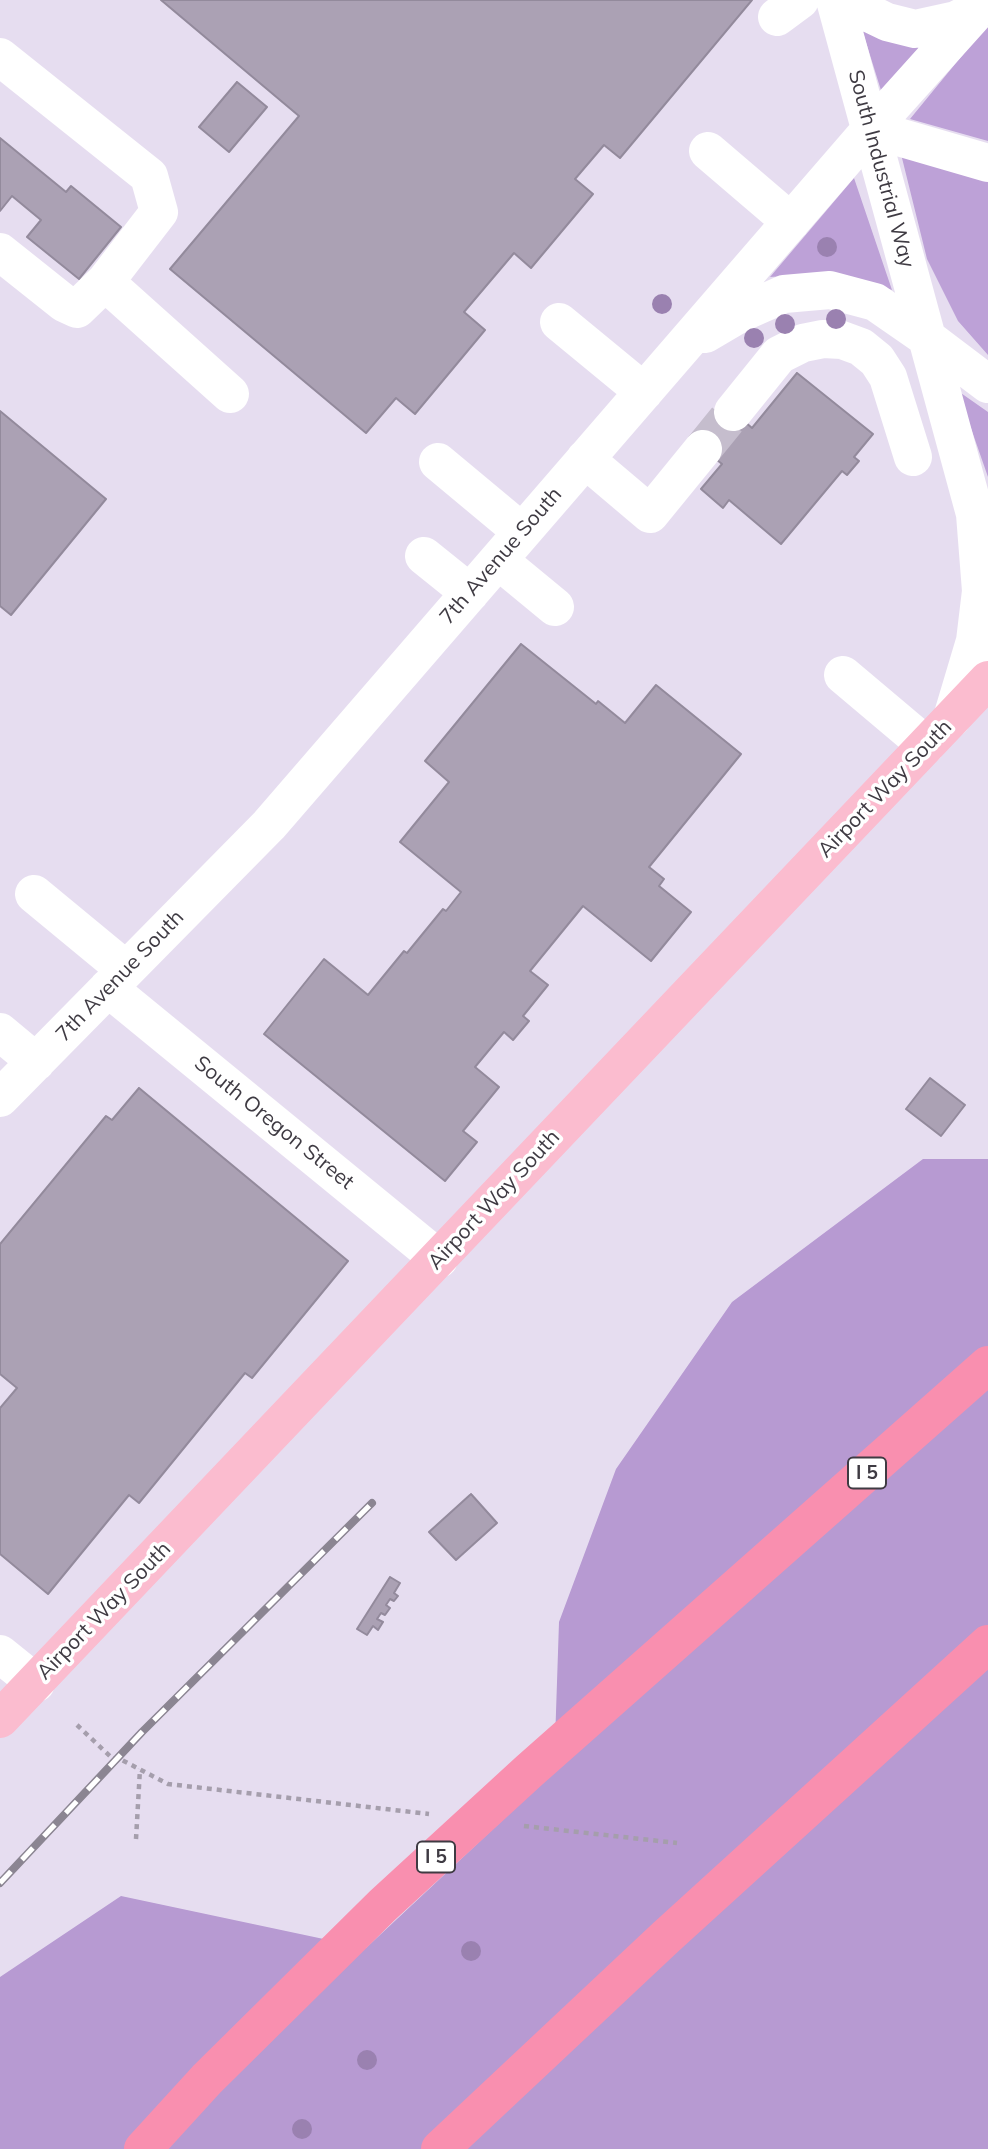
<!DOCTYPE html>
<style>
body{margin:0}
canvas{display:block;background:#e6ddf0}
</style>
<canvas width="988" height="2149"></canvas>
<script>
const ctx = document.querySelector('canvas').getContext('2d');
ctx.lineJoin = 'round';
function fillPath(path, color) { ctx.fillStyle = color; ctx.fill(path, 'evenodd'); }
const poly = rows => new Path2D(rows.map(r => 'M' + r).join(''));
function stroke(path, color, width, dash) { ctx.strokeStyle = color; ctx.lineWidth = width; ctx.lineCap = dash ? 'butt' : 'round'; ctx.setLineDash(dash || []); ctx.stroke(path); }
function drawText(font, color, halo, rows, align = 'center') {
  ctx.font = font + ' Mulish,sans-serif'; ctx.lineWidth = 7; ctx.setLineDash([]); ctx.textBaseline = 'middle'; ctx.strokeStyle = halo; ctx.fillStyle = color; for (const [text, x, y, turn = 0] of rows) {
    ctx.save(); ctx.translate(x, y); ctx.rotate((+turn || 0) * Math.PI / 180); ctx.textAlign = isNaN(turn) ? turn : align; if (halo) ctx.strokeText(text, 0, 0); ctx.fillText(text, 0, 0); ctx.restore();
  }
}
const green = poly([
 [860,23,942,34,884,100],
 [988,24,988,141,910,119],
 [901,154,988,181,988,355,958,321,927,259],
 [854,178,892,290,829,273,770,277],
 [958,391,988,412,988,477]
]);
const forest = poly([
 [923,1159,988,1159,988,2149,0,2149,0,1977,121,1896,366,1948,554,1772,559,1622,616,1469,732,1302]
]);
const building = poly([
 [161,0,752,0,620,158,604,145,575,179,593,194,531,268,514,253,464,312,485,330,415,414,396,398,366,433,170,269,299,116,161,0],
 [237,82,267,107,229,152,199,127,237,82],
 [0,138,66,192,71,186,121,227,79,279,27,237,41,220,12,196,0,211,0,138],
 [797,373,873,434,854,457,859,461,847,475,842,471,781,544,729,500,723,508,701,489,722,464,691,439,722,402,752,428,797,373],
 [0,411,106,499,11,615,0,606,0,411],
 [521,644,596,704,598,701,625,723,656,685,741,754,649,867,664,879,659,886,691,912,651,961,583,906,530,971,548,985,523,1016,529,1021,513,1040,504,1032,475,1067,499,1087,463,1131,477,1142,445,1181,264,1034,324,959,368,995,404,951,407,953,443,909,446,911,461,892,400,842,449,782,425,761,521,644],
 [930,1078,965,1105,941,1136,906,1109,930,1078],
 [139,1088,348,1261,252,1378,245,1373,139,1503,129,1495,48,1594,0,1554,0,1408,17,1388,0,1374,0,1244,106,1116,112,1120,139,1088],
 [471,1494,497,1523,456,1560,429,1532,471,1494],
 [390,1577,400,1583,394,1593,398,1596,394,1601,390,1599,386,1605,390,1608,385,1615,381,1613,377,1619,383,1622,378,1630,373,1626,367,1635,357,1629,390,1577]
]);
const minorTunnel = poly([
 [703,449,733,412]
]);
const path = poly([
 [77,1725,113,1759,118,1758,168,1784,429,1814],
 [524,1826,677,1843],
 [136,1839,140,1769]
]);
const minor = poly([
 [835,0,975,514,981,591,975,641,952,718],
 [851,0,860,9,887,22,915,29,956,20,978,9],
 [777,17,800,0],
 [0,57,149,176,159,212,105,282,77,309,64,303,0,252],
 [871,129,988,163],
 [708,151,791,222],
 [105,282,230,394],
 [559,322,644,392],
 [705,334,739,314,784,294,830,290,875,302,927,338,988,384],
 [733,412,779,355,803,343,823,339,842,340,861,347,877,360,888,377,913,457],
 [585,459,650,514,703,449],
 [438,462,522,532],
 [424,556,470,593],
 [498,560,555,607],
 [843,675,926,745],
 [34,894,126,970],
 [108,988,439,1259],
 [0,1032,36,1062],
 [0,1098,269,825,871,129,987,0],
 [0,1654,36,1683]
]);
const major = poly([
 [0,1719,988,680]
]);
const highway = poly([
 [143,2149,207,2079,383,1905,529,1771,988,1365],
 [440,2149,666,1937,988,1644]
]);
const rail = poly([
 [0,1883,142,1732,372,1503]
]);
const trees = [
 [827,247],
 [662,304],
 [836,319],
 [785,324],
 [754,338],
 [471,1951],
 [367,2060],
 [302,2129]
];
const shields = [
 [867,1473,38],
 [436,1857,38]
];
const shieldNames = [
 ["I 5",867,1473],
 ["I 5",436,1857]
];
const streetNames = [
 ["South Industrial Way",881,169,75],
 ["7th Avenue South",501,556,-49],
 ["Airport Way South",885,789,-46],
 ["7th Avenue South",120,976,-46],
 ["South Oregon Street",274,1123,39],
 ["Airport Way South",494,1200,-47],
 ["Airport Way South",104,1611,-46]
];
fillPath(green, '#bda1d7');
fillPath(forest, '#b79ad2');
fillPath(building, '#aba1b4');
stroke(building, '#938a9c', 2);
stroke(minorTunnel, '#c5bdcd', 38, [38, 19]);
stroke(path, '#a59eac', 4.5, [5, 5]);
stroke(minor, '#fff', 38);
stroke(major, '#fbbccf', 38);
stroke(highway, '#f98faf', 38);
stroke(rail, '#8b8592', 8);
stroke(rail, '#fff', 5, [16]);
ctx.fillStyle = '#9a81b0';
for (const [x, y] of trees) { ctx.beginPath(); ctx.arc(x, y, 10, 0, 2 * Math.PI); ctx.fill(); }
for (const [x, y, w] of shields) { const box = new Path2D(); box.roundRect(x - w / 2, y - 15.5, w, 31, 5); ctx.fillStyle = '#fff'; ctx.fill(box); stroke(box, '#3f3b43', 2); }
drawText('bold 19px', '#3f3b43', null, shieldNames);
drawText('21px', '#3f3b43', '#fff', streetNames);
</script>
